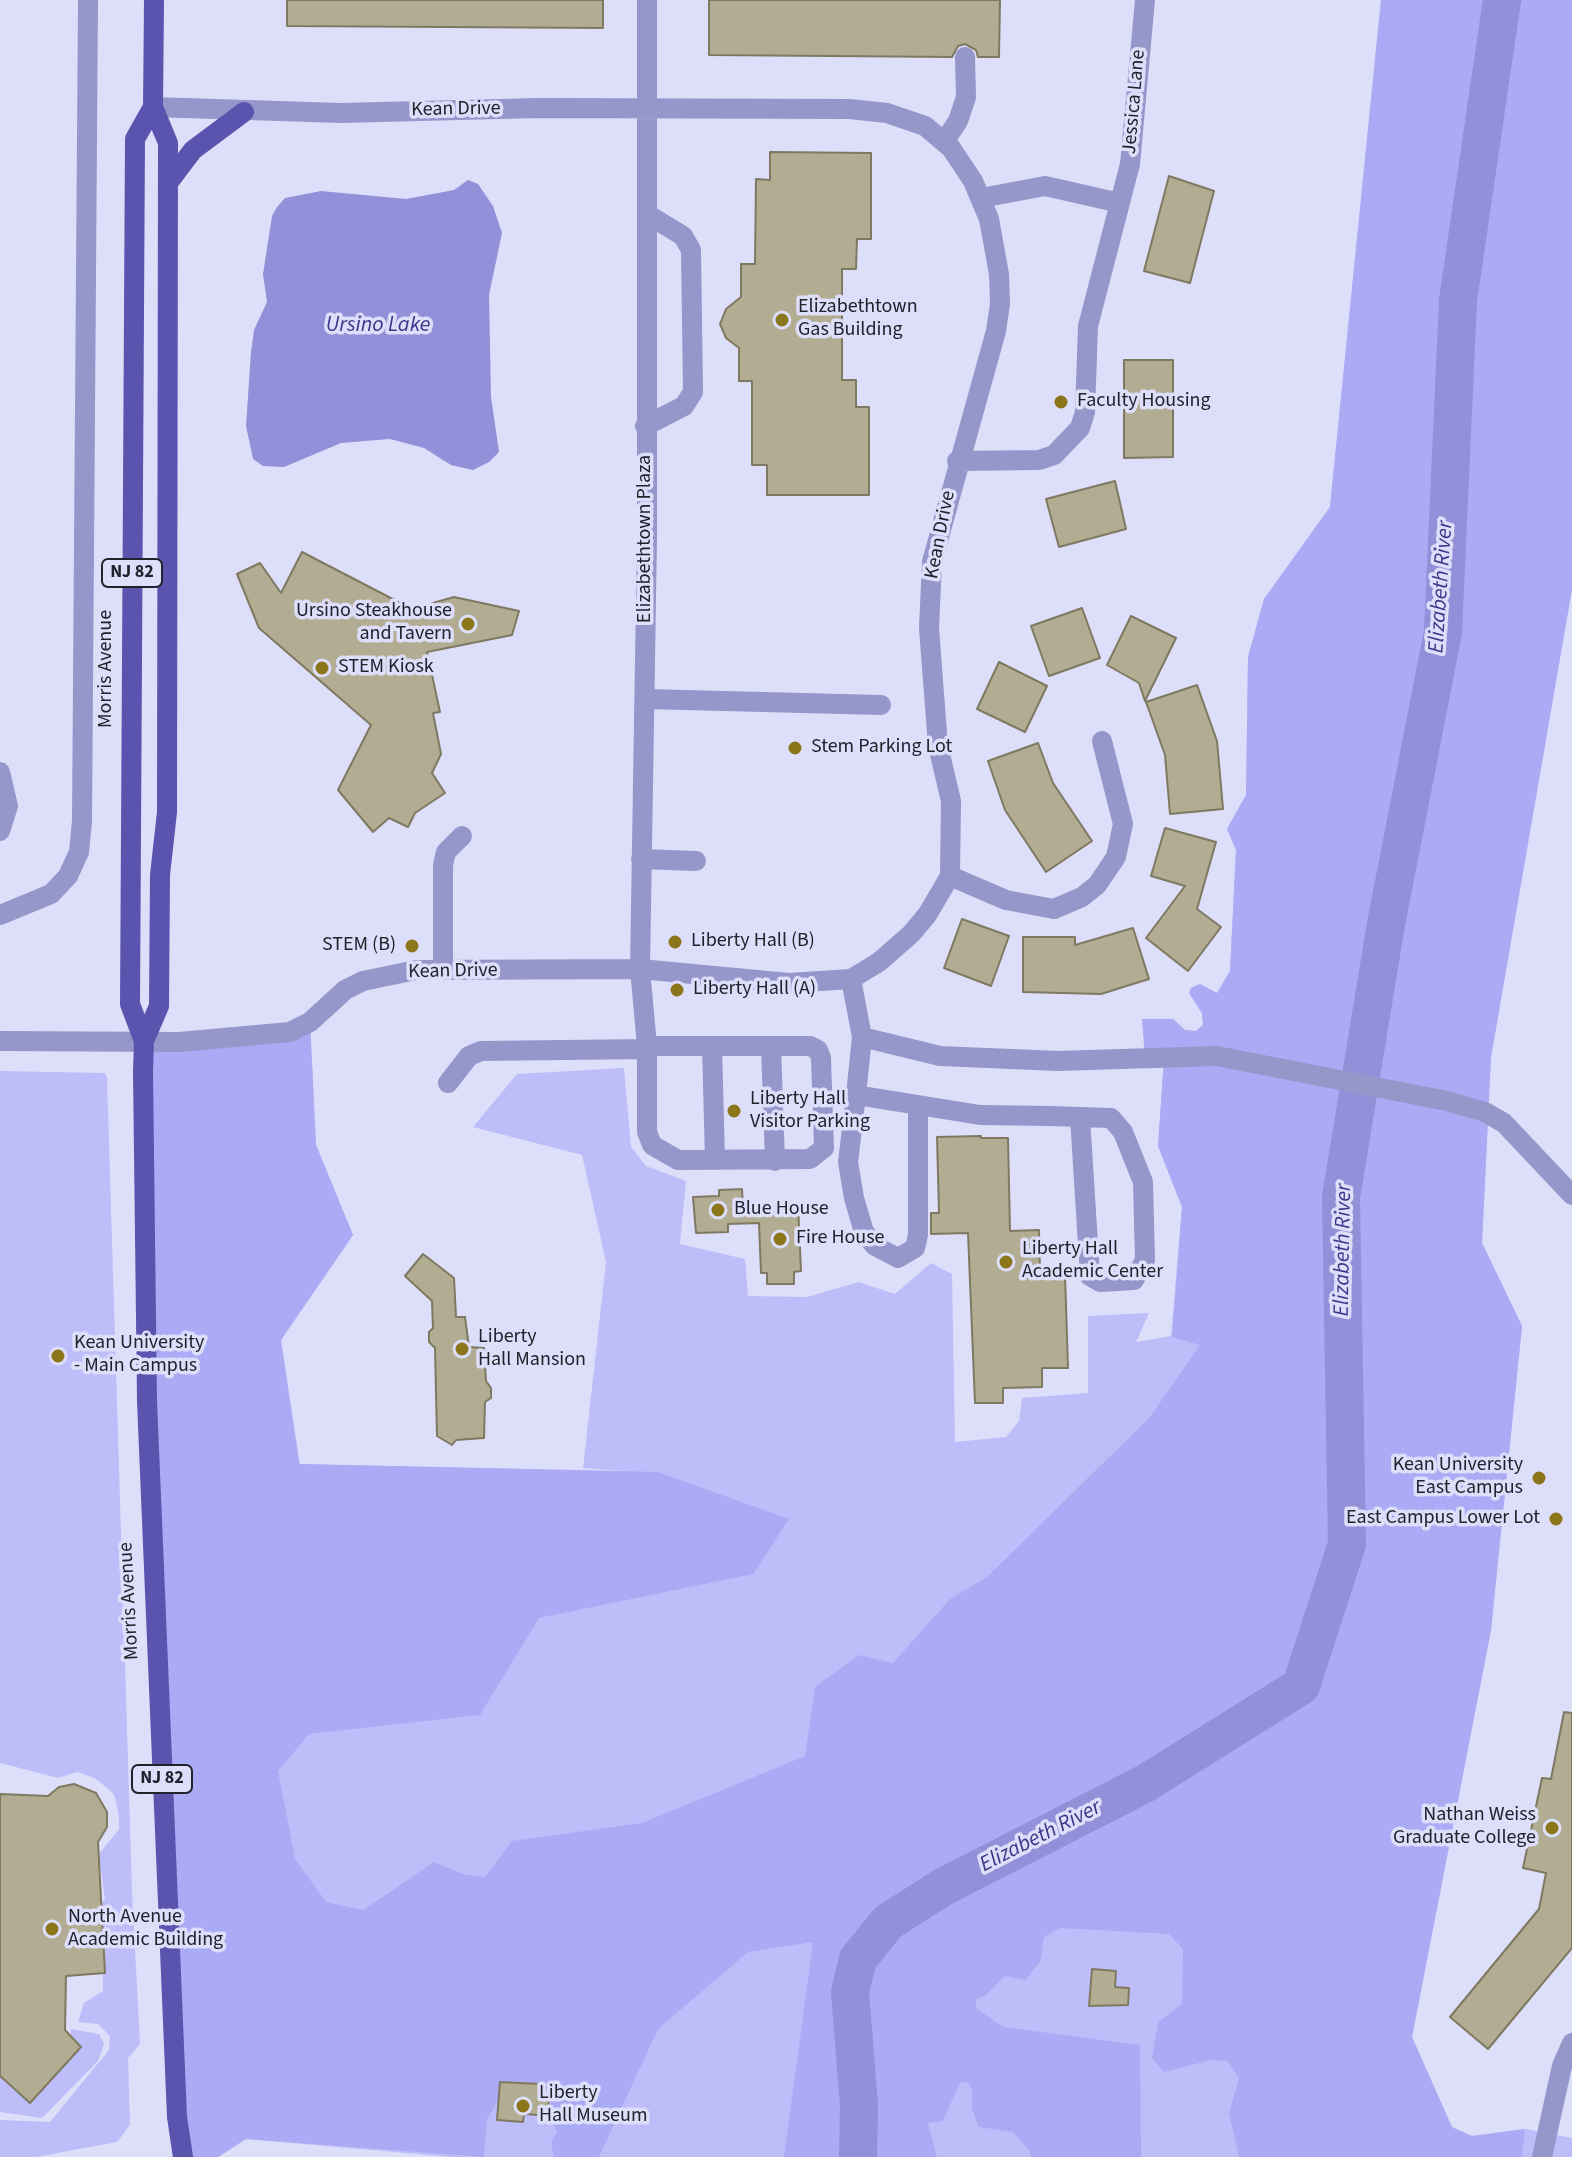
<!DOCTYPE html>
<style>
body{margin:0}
canvas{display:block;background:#dddef9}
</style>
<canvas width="1572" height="2157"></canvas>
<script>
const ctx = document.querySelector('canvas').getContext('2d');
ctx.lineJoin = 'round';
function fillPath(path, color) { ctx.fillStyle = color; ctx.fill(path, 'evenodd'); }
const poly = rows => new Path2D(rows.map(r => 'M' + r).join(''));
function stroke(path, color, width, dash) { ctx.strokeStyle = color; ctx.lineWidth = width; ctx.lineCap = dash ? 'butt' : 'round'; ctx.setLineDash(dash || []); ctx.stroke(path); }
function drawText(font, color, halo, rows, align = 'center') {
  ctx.font = font + ' "Source Sans 3",sans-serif'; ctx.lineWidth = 7; ctx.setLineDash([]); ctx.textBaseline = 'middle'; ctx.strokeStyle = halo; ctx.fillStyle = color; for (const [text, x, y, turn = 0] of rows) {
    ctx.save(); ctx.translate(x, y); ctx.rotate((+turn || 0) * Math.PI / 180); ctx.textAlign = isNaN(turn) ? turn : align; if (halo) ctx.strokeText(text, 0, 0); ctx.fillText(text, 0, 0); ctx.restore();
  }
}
const green = poly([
 [1381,0,1572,0,1572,589,1491,1057,1482,1243,1522,1326,1491,1630,1412,2037,1452,2128,1472,2136,1525,2129,1572,2138,1572,2157,451,2157,246,2139,218,2157,179,1042,310,1022,316,1145,353,1235,281,1340,300,1464,623,1471,583,1468,606,1262,582,1155,473,1127,517,1074,624,1068,631,1147,646,1166,686,1181,680,1244,745,1259,748,1296,807,1297,859,1282,895,1294,931,1263,952,1274,955,1442,1006,1437,1019,1421,1022,1398,1088,1393,1088,1316,1149,1313,1136,1342,1171,1336,1182,1207,1158,1146,1164,1059,1142,1019,1173,1019,1185,1030,1196,1031,1203,1025,1202,1013,1189,993,1191,988,1200,984,1217,993,1230,971,1236,850,1227,829,1246,795,1248,657,1264,599,1330,507],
 [0,1071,105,1073,107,1078,132,1891,140,2044,128,2058,130,2125,117,2142,36,2157,0,2157,0,2120,50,2122,109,2050,110,2036,98,2024,78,2022,84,2003,103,1991,102,1902,105,1900,99,1854,119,1829,119,1815,114,1794,95,1778,77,1772,58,1778,0,1763],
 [71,2029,99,2034,104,2044,98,2061,42,2118,0,2112,0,2076,30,2102,81,2047,76,2041,70,2047]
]);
const forest = poly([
 [1381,0,1572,0,1572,589,1491,1057,1482,1243,1522,1326,1491,1630,1412,2037,1452,2127,1472,2136,1525,2129,1522,2157,1239,2157,1229,2113,1239,2078,1228,2061,1211,2060,1164,2072,1152,2058,1158,2022,1182,2004,1183,1949,1169,1934,1060,1928,1044,1937,1040,1962,1025,1980,1005,1976,985,1996,976,1999,976,2008,1003,2027,1140,2045,1141,2157,1031,2157,1030,2152,1013,2132,979,2127,972,2109,972,2091,969,2083,960,2082,943,2121,928,2123,937,2157,784,2157,813,1942,748,1952,658,2029,599,2157,554,2157,551,2143,557,2132,548,2111,549,2095,539,2095,540,2084,500,2082,498,2100,487,2120,484,2157,246,2139,218,2157,183,2157,144,1041,310,1022,316,1145,353,1235,281,1340,299,1464,658,1472,789,1519,753,1574,539,1618,480,1715,309,1734,278,1771,295,1859,326,1902,363,1910,434,1862,466,1875,485,1877,512,1841,642,1823,805,1756,815,1687,859,1655,893,1663,950,1599,987,1577,1150,1417,1200,1345,1172,1337,1182,1207,1158,1146,1164,1059,1145,1059,1142,1019,1173,1019,1185,1030,1196,1031,1203,1025,1202,1013,1189,993,1191,988,1200,984,1217,993,1230,971,1236,850,1227,829,1246,795,1248,657,1264,599,1330,507]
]);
const water = poly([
 [468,180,478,184,493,206,502,233,489,295,491,397,499,452,489,462,473,470,451,465,424,448,390,439,341,443,284,467,263,466,253,459,246,426,251,352,254,330,267,302,263,274,272,216,277,207,285,198,321,191,406,199,454,190]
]);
const river = poly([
 [858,2157,859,2105,850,1992,858,1959,888,1922,943,1887,1146,1783,1301,1686,1347,1544,1341,1197,1386,924,1443,632,1458,300,1502,0]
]);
const building = poly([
 [287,0,603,0,603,28,287,26,287,0],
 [709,0,1000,0,999,57,978,57,976,50,965,44,958,46,952,57,709,55,709,0],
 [770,152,871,153,871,239,857,239,856,269,842,269,842,380,856,380,856,407,869,407,869,495,767,495,767,465,752,465,752,381,739,381,739,348,726,338,720,324,726,309,741,297,741,264,755,264,756,179,770,180,770,152],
 [1169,176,1214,191,1190,283,1144,271,1169,176],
 [1124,360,1173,360,1173,457,1124,458,1124,360],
 [1115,481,1126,529,1059,547,1046,499,1115,481],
 [302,552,412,609,454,597,519,611,512,635,427,652,440,712,433,713,441,754,432,773,445,793,415,813,408,827,389,818,373,832,338,790,371,725,259,628,237,574,260,563,281,593,302,552],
 [1082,608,1100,658,1049,676,1031,626,1082,608],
 [1131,616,1176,638,1145,701,1139,683,1107,665,1131,616],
 [999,662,1047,686,1025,732,977,709,999,662],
 [1197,685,1217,741,1223,809,1170,814,1165,755,1146,702,1197,685],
 [1038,743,1053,783,1092,841,1046,872,1005,810,988,761,1038,743],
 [1165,828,1216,842,1197,909,1221,927,1188,971,1146,938,1185,886,1151,876,1165,828],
 [962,919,1009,936,991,986,944,968,962,919],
 [1133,928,1149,979,1101,994,1023,992,1023,937,1075,937,1075,945,1133,928],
 [981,1136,981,1138,1008,1138,1010,1231,1039,1230,1040,1276,1065,1275,1068,1368,1042,1368,1042,1387,1003,1388,1003,1403,975,1403,968,1233,931,1234,931,1213,939,1213,937,1137,981,1136],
 [742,1189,743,1208,798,1205,801,1271,794,1272,794,1284,767,1284,767,1273,761,1273,759,1223,728,1224,728,1232,696,1233,693,1197,719,1196,719,1190,742,1189],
 [423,1254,454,1278,456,1317,465,1317,469,1347,484,1348,486,1381,491,1388,491,1398,485,1402,484,1438,456,1440,452,1445,437,1436,435,1348,429,1342,429,1332,433,1328,432,1301,405,1276,423,1254],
 [1564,1712,1572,1713,1572,1948,1488,2049,1450,2017,1539,1909,1546,1873,1523,1868,1542,1778,1551,1779,1564,1712],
 [74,1784,96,1793,107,1812,107,1827,98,1842,105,1973,66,1976,65,2030,81,2047,30,2103,0,2076,0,1794,48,1796,59,1787,74,1784],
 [1092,1969,1116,1971,1115,1987,1129,1988,1128,2005,1089,2006,1092,1969],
 [500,2082,540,2084,539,2095,549,2095,548,2111,539,2111,539,2115,524,2114,523,2122,497,2120,500,2082]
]);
const minor = poly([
 [944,142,958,121,966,97,965,57],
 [981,198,1045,186,1120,203],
 [645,426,684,406,693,392,691,250,683,236,647,214],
 [957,461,1039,460,1054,455,1080,428,1085,412,1088,326,1130,164,1145,0],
 [645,699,881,705],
 [0,772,8,806,0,831],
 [641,859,696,861],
 [950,876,1006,900,1054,909,1082,897,1097,885,1116,857,1123,824,1102,741],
 [0,915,51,894,68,876,79,852,82,821,88,0],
 [443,970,443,865,446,852,462,836],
 [851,979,862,1037,856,1095,980,1115,1050,1116,1080,1117,1111,1118,1123,1132,1143,1182,1145,1260,1134,1280,1100,1282,1090,1276,1080,1117],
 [862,1037,940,1056,1058,1061,1217,1056,1447,1101,1485,1112,1504,1123,1572,1195],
 [0,1041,179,1042,290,1032,310,1022,345,990,363,981,416,970,640,969,789,983,851,979,879,962,911,934,927,915,950,876,951,801,938,746,929,628,932,562,996,331,1000,304,999,274,989,219,973,181,951,148,925,126,887,113,849,109,539,108,341,113,153,107],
 [647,1046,810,1046,818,1050,821,1058,824,1148,810,1159,678,1160,652,1145,647,1132,647,1046,640,969,647,537,647,0],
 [712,1046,715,1160],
 [771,1046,775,1161],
 [448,1083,469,1056,481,1051,647,1049],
 [856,1095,848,1162,854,1198,864,1232,875,1246,898,1258,915,1248,918,1235,918,1105],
 [1542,2157,1562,2066,1572,2043]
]);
const major = poly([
 [154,0,153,107,168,143,167,812,160,875,159,1006,144,1041,143,1071,147,1401,177,2117,183,2157],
 [168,183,193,150,244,112],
 [144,1041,130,1004,135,139,153,107]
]);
const markers = [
 [782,320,8,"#8b761b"],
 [1061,402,8,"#8b761b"],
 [468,624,8,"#8b761b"],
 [322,668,8,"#8b761b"],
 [795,748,8,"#8b761b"],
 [675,942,8,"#8b761b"],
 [412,946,8,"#8b761b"],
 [677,990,8,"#8b761b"],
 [734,1111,8,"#8b761b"],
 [718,1210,8,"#8b761b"],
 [780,1239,8,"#8b761b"],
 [1006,1262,8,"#8b761b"],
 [462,1349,8,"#8b761b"],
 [58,1356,8,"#8b761b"],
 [1539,1478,8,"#8b761b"],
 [1556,1519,8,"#8b761b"],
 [1552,1828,8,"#8b761b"],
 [52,1929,8,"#8b761b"],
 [523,2106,8,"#8b761b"]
];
const shields = [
 [132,573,60],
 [162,1779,60]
];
const shieldNames = [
 ["NJ 82",132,573],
 ["NJ 82",162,1779]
];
const streetNames = [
 ["Jessica Lane",1135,102,-85],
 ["Kean Drive",456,110,-1],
 ["Kean Drive",941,535,-79],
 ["Elizabethtown Plaza",646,539,-90],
 ["Morris Avenue",107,669,-90],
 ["Kean Drive",453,972,-1],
 ["Morris Avenue",130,1601,-93]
];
const poiNames = [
 ["Elizabethtown",798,308],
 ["Gas Building",798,331],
 ["Faculty Housing",1077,402],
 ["Ursino Steakhouse",452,612,"right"],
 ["and Tavern",452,635,"right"],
 ["STEM Kiosk",338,668],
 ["Stem Parking Lot",811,748],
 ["Liberty Hall (B)",691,942],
 ["STEM (B)",396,946,"right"],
 ["Liberty Hall (A)",693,990],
 ["Liberty Hall",750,1100],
 ["Visitor Parking",750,1123],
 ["Blue House",734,1210],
 ["Fire House",796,1239],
 ["Liberty Hall",1022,1250],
 ["Academic Center",1022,1273],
 ["Liberty",478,1338],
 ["Hall Mansion",478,1361],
 ["Kean University",74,1344],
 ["- Main Campus",74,1367],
 ["Kean University",1523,1466,"right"],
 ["East Campus",1523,1489,"right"],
 ["East Campus Lower Lot",1540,1519,"right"],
 ["Nathan Weiss",1536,1816,"right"],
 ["Graduate College",1536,1839,"right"],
 ["North Avenue",68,1918],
 ["Academic Building",68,1941],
 ["Liberty",539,2094],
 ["Hall Museum",539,2117]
];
const waterNames = [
 ["Ursino Lake",378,326],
 ["Elizabeth River",1442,587,-86],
 ["Elizabeth River",1344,1250,-89],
 ["Elizabeth River",1041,1837,-27]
];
fillPath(green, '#bdbef9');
fillPath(forest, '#aaaaf5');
fillPath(water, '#9190d9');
stroke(river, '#9190d9', 38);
fillPath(building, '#b2ac92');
stroke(building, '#7f7961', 2);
stroke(minor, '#9596c9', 20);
stroke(major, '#5b54af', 20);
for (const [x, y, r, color] of markers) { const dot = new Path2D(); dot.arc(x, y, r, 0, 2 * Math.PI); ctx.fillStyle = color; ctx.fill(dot); stroke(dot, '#dddef9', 3); }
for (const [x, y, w] of shields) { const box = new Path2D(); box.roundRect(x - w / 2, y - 14, w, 28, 6); ctx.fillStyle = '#dddef9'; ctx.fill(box); stroke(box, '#22222c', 2); }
drawText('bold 18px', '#22222c', null, shieldNames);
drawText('20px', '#22222c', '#dddef9', streetNames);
drawText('20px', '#22222c', '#dddef9', poiNames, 'left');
drawText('italic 22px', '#3e3489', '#dddef9', waterNames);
</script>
